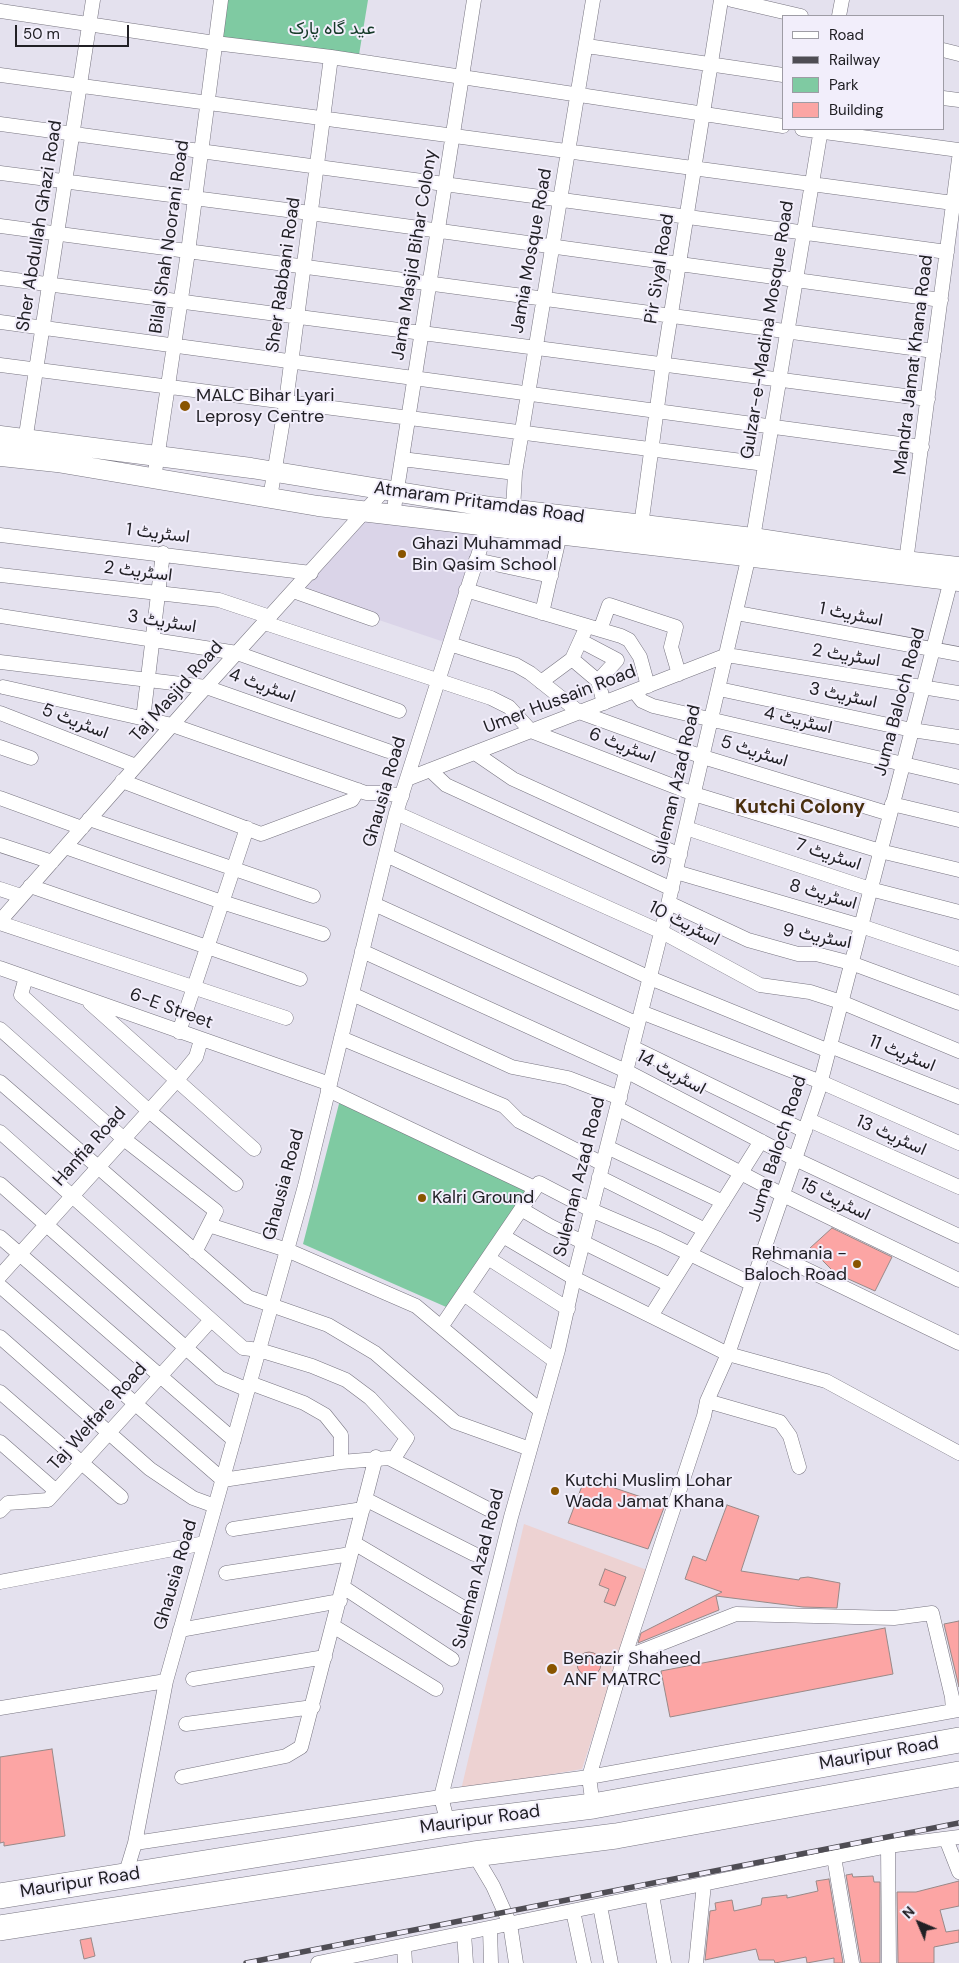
<!DOCTYPE html>
<meta charset="utf-8">
<style>
body{margin:0}
#map{position:relative;width:959px;height:1963px;overflow:hidden;background:#e4e1ee;font-family:"DM Sans",sans-serif}
canvas{display:block}
.legend{position:absolute;left:782px;top:15px;width:162px;height:115px;box-sizing:border-box;background:#f2eefb;border:1px solid #9e9ca5;margin:0;padding:6px 9px;list-style:none;font-size:15px;color:#212025}
.legend li{display:flex;align-items:center;gap:10px;height:25px}
.legend b{width:25px;border:1px solid #9e9ca5}
.north{position:absolute;left:894px;top:1898px;width:50px;height:50px;-webkit-text-stroke:4px #f2eefb;paint-order:stroke;rotate:315deg;font-size:14px;font-weight:700;line-height:20px;text-align:center;color:#212025}
.north::after{content:'';display:block;margin:auto;width:18px;height:22px;background:#212025;clip-path:polygon(50% 0,100% 100%,50% 72%,0 100%)}
.scale{position:absolute;left:15px;top:25px;width:114px;height:22px;box-sizing:border-box;border:2px solid #212025;border-top:0;padding-left:6px;font-size:15px;line-height:18px;white-space:nowrap;color:#212025;-webkit-text-stroke:4px #f2eefb;paint-order:stroke}
</style>
<div id="map">
<canvas width="959" height="1963"></canvas>
<ul class="legend">
<li><b style="height:6px;background:#fff"></b>Road</li>
<li><b style="height:6px;background:#4f4d54"></b>Railway</li>
<li><b style="height:14px;background:#7fcaa2"></b>Park</li>
<li><b style="height:14px;background:#fca5a4"></b>Building</li>
</ul>
<div class="north">N</div>
<div class="scale">50 m</div>
</div>
<script>
const ctx = document.querySelector('canvas').getContext('2d');
ctx.lineJoin = 'round';
function fillPath(path, color) { ctx.fillStyle = color; ctx.fill(path, 'evenodd'); }
const poly = rows => new Path2D(rows.map(r => 'M' + r).join(''));
function stroke(path, color, width, dash) { ctx.strokeStyle = color; ctx.lineWidth = width; ctx.lineCap = dash ? 'butt' : 'round'; ctx.setLineDash(dash || []); ctx.stroke(path); }
function drawText(font, color, halo, rows, align = 'center') {
  ctx.font = font + ' "DM Sans",Vazirmatn,sans-serif'; ctx.lineWidth = 4; ctx.setLineDash([]); ctx.textBaseline = 'middle'; ctx.strokeStyle = halo; ctx.fillStyle = color; for (const [text, x, y, turn = 0] of rows) {
    ctx.save(); ctx.translate(x, y); ctx.rotate((+turn || 0) * Math.PI / 180); ctx.textAlign = isNaN(turn) ? turn : align; if (halo) ctx.strokeText(text, 0, 0); ctx.fillText(text, 0, 0); ctx.restore();
  }
}
const built = poly([
 [374,504,489,518,450,644,293,591]
]);
const medical = poly([
 [524,1524,647,1570,582,1769,461,1790]
]);
const green = poly([
 [221,0,368,0,358,61,215,43],
 [341,1096,536,1187,453,1310,303,1244]
]);
const building = poly([
 [832,1228,892,1257,875,1291,835,1273,810,1248,832,1228],
 [585,1478,665,1505,648,1549,568,1523,585,1478],
 [727,1505,759,1516,741,1571,799,1580,800,1578,808,1577,840,1583,837,1608,803,1607,716,1596,719,1610,638,1643,641,1633,722,1592,685,1579,693,1556,706,1561,727,1505],
 [605,1569,626,1577,615,1606,604,1602,609,1589,599,1585,605,1569],
 [959,1621,959,1687,944,1624,959,1621],
 [885,1628,893,1674,670,1717,661,1671,885,1628],
 '577 1664a12 12 0 1 1 24 0a12 12 0 1 1-24 0Z',
 [52,1749,65,1836,4,1846,4,1842,0,1843,0,1757,52,1749],
 [852,1874,853,1877,873,1876,874,1882,880,1882,880,1963,861,1963,846,1875,852,1874],
 [829,1879,843,1963,834,1963,834,1958,807,1963,806,1957,775,1963,774,1960,759,1960,756,1949,705,1960,710,1911,716,1910,715,1903,732,1900,734,1911,761,1905,762,1898,787,1895,787,1898,818,1891,816,1881,829,1879],
 [959,1881,959,1906,940,1910,946,1932,959,1930,959,1942,934,1947,934,1963,898,1963,897,1892,916,1892,959,1881],
 [91,1938,95,1956,84,1959,80,1940,91,1938]
]);
const street = poly([
 [732,0,801,16],
 [0,11,215,43,331,57,783,126],
 [839,16,842,0],
 [587,46,783,75],
 [943,50,959,54],
 [0,75,953,203],
 [943,98,959,100],
 [0,124,947,252],
 [802,129,959,150],
 [0,173,310,213,941,300],
 [0,226,934,351],
 [0,278,928,399],
 [0,322,922,447],
 [0,365,765,464],
 [24,448,93,0],
 [402,459,515,473],
 [154,479,188,252,221,0],
 [270,498,286,402,331,57],
 [513,510,515,473,593,0],
 [393,515,474,0],
 [640,533,663,364,721,0],
 [0,535,311,573],
 [476,560,551,576],
 [905,569,959,159],
 [0,575,219,600,270,617],
 [466,590,621,636,629,640,640,657,648,686],
 [293,591,372,619],
 [542,613,560,534],
 [737,613,959,654],
 [0,616,237,653,399,711],
 [265,623,491,698,509,707,531,731,694,794,880,851,959,870],
 [600,630,609,605,676,627,671,647,679,674],
 [581,641,617,660,598,681],
 [450,644,516,665,530,673,579,712,703,757,890,814],
 [572,659,598,681,604,703],
 [0,662,206,687,388,751],
 [541,682,572,659,587,626],
 [3,687,172,725,366,793,384,793,402,796],
 [719,689,912,730,959,737],
 [634,691,642,701,653,706,959,777],
 [0,713,136,766],
 [143,719,163,553],
 [0,747,31,758],
 [475,753,513,779,680,855],
 [430,770,446,785,672,889],
 [407,779,727,655,959,693],
 [122,781,261,834,352,800,358,790],
 [0,798,82,828],
 [892,804,959,820],
 [396,813,662,932,760,985,810,992,841,1002,959,1051],
 [89,819,313,896],
 [686,828,870,889,959,912],
 [0,845,52,862],
 [65,847,222,902,323,934],
 [386,855,650,978,829,1051],
 [676,872,861,926,959,959],
 [30,886,300,979],
 [0,889,21,896],
 [669,903,748,940,798,954,816,954,851,963,959,1003],
 [374,904,638,1024],
 [0,921,195,699,385,489],
 [0,923,286,1018],
 [362,951,626,1071,795,1159,959,1236],
 [0,968,330,1084],
 [26,977,21,995,149,1111,236,1184],
 [352,994,512,1067,568,1078,620,1098],
 [90,1003,254,1149],
 [641,1012,821,1082,959,1143],
 [0,1029,124,1139,216,1211,195,1252],
 [179,1032,247,828],
 [341,1038,504,1106,519,1121,603,1164],
 [830,1046,959,1097],
 [632,1047,805,1131],
 [0,1082,248,1297,328,1325,375,1353,455,1422,530,1449],
 [328,1090,535,1188],
 [617,1108,783,1195,959,1280],
 [809,1120,959,1187],
 [0,1132,243,1348,259,1350,312,1366,346,1380,370,1398,407,1438,393,1460],
 [607,1147,723,1202],
 [599,1177,705,1230],
 [0,1184,220,1378,248,1390],
 [521,1209,550,1226,670,1285],
 [209,1225,287,1250,416,1306,541,1411],
 [503,1236,574,1278,728,1354,826,1381,959,1453],
 [0,1237,234,1440],
 [764,1249,959,1343],
 [488,1258,568,1309],
 [0,1276,177,1080,196,1057,201,1040],
 [0,1286,223,1480,341,1462,389,1458,488,1509],
 [464,1294,555,1361],
 [651,1316,761,1141],
 [441,1327,539,1183,591,1210,659,1239,752,1284],
 [0,1337,150,1469,193,1498,215,1506],
 [250,1383,304,1403,325,1415,341,1435,341,1462],
 [0,1392,121,1497],
 [707,1401,780,1422,790,1436,799,1467],
 [0,1442,56,1491],
 [365,1499,474,1554],
 [0,1511,8,1503,48,1500,211,1320],
 [233,1529,363,1509],
 [354,1543,464,1608],
 [226,1573,351,1554],
 [0,1582,205,1543],
 [343,1587,452,1659],
 [333,1626,436,1689],
 [180,1630,340,1601],
 [624,1658,736,1614,894,1618,932,1613,952,1697,953,1711],
 [193,1679,325,1657],
 [0,1708,166,1681],
 [186,1724,313,1707],
 [182,1777,286,1756,301,1747,376,1457],
 [593,1806,589,1777,624,1658,704,1416,707,1401,728,1354,818,1092,951,580],
 [448,1824,441,1797,511,1517,558,1350,574,1278,666,913,753,538,821,129],
 [946,1839,959,1872],
 [135,1843,441,1797,589,1777,959,1710],
 [888,1846,889,1963],
 [474,1854,493,1886,510,1924,516,1963],
 [834,1857,852,1963],
 [125,1876,135,1843,166,1681,305,1186,396,813,490,518],
 [652,1895,664,1963],
 [600,1906,611,1963],
 [573,1911,584,1963],
 [490,1928,491,1963],
 [464,1933,466,1963],
 [404,1946,405,1963],
 [318,1963,888,1846,959,1837],
 [696,1963,704,1884]
]);
const secondary = poly([
 [0,436,251,468,491,507,753,538,904,561,959,567],
 [0,456,57,462,318,506,959,581]
]);
const highway = poly([
 [0,1896,448,1824,593,1806,959,1740],
 [0,1928,474,1854,616,1836,959,1774]
]);
const rail = poly([
 [246,1963,959,1823]
]);
const markers = [
 [185,406,6,"#895500"],
 [402,554,5,"#895500"],
 [422,1198,5,"#895500"],
 [857,1264,5,"#895500"],
 [555,1491,5,"#895500"],
 [552,1669,6,"#895500"]
];
const parkNames = [
 ["عید گاہ پارک",332,29]
];
const streetNames = [
 ["Sher Abdullah Ghazi Road",40,226,-81],
 ["Bilal Shah Noorani Road",170,237,-82],
 ["Jamia Mosque Road",532,251,-80],
 ["Jama Masjid Bihar Colony",415,255,-81],
 ["Pir Siyal Road",660,269,-81],
 ["Sher Rabbani Road",284,275,-82],
 ["Gulzar-e-Madina Mosque Road",768,330,-81],
 ["Mandra Jamat Khana Road",914,365,-83],
 ["Atmaram Pritamdas Road",479,503,8],
 ["اسٹریٹ 1",158,534,7],
 ["اسٹریٹ 2",138,572,7],
 ["اسٹریٹ 1",851,615,11],
 ["اسٹریٹ 3",162,622,9],
 ["اسٹریٹ 2",846,656,9],
 ["اسٹریٹ 4",262,686,20],
 ["Taj Masjid Road",177,692,-48],
 ["اسٹریٹ 3",843,696,12],
 ["Umer Hussain Road",560,700,-21],
 ["Juma Baloch Road",900,702,-75],
 ["اسٹریٹ 4",798,721,13],
 ["اسٹریٹ 5",75,722,21],
 ["اسٹریٹ 6",622,746,21],
 ["اسٹریٹ 5",754,752,17],
 ["Suleman Azad Road",677,785,-77],
 ["Ghausia Road",385,792,-74],
 ["اسٹریٹ 7",828,855,18],
 ["اسٹریٹ 8",823,895,16],
 ["اسٹریٹ 10",684,924,27],
 ["اسٹریٹ 9",817,937,11],
 ["6-E Street",171,1009,20],
 ["اسٹریٹ 11",902,1054,22],
 ["اسٹریٹ 14",671,1073,28],
 ["اسٹریٹ 13",891,1136,24],
 ["Hanfia Road",90,1147,-48],
 ["Juma Baloch Road",778,1149,-72],
 ["Suleman Azad Road",580,1177,-76],
 ["Ghausia Road",284,1185,-75],
 ["اسٹریٹ 15",835,1200,26],
 ["Taj Welfare Road",98,1417,-48],
 ["Suleman Azad Road",479,1569,-76],
 ["Ghausia Road",176,1575,-74],
 ["Mauripur Road",879,1754,-10],
 ["Mauripur Road",480,1820,-8],
 ["Mauripur Road",80,1883,-9]
];
const poiNames = [
 ["MALC Bihar Lyari",196,396],
 ["Leprosy Centre",196,417],
 ["Ghazi Muhammad",412,544],
 ["Bin Qasim School",412,565],
 ["Kalri Ground",432,1198],
 ["Rehmania -",847,1254,"right"],
 ["Baloch Road",847,1275,"right"],
 ["Kutchi Muslim Lohar",565,1481],
 ["Wada Jamat Khana",565,1502],
 ["Benazir Shaheed",563,1659],
 ["ANF MATRC",563,1680]
];
const neighbourhoodNames = [
 ["Kutchi Colony",800,808]
];
fillPath(built, '#dad4e8');
fillPath(medical, '#edd2d2');
fillPath(green, '#7fcaa2');
fillPath(building, '#fca5a4');
stroke(building, '#988988', 1);
stroke(street, '#787581', 15);
stroke(secondary, '#787581', 21);
stroke(highway, '#787581', 26);
stroke(street, '#fff', 14);
stroke(secondary, '#fff', 20);
stroke(highway, '#fff', 25);
stroke(rail, '#4f4d54', 5.5);
stroke(rail, '#f2eefb', 4, [11]);
for (const [x, y, r, color] of markers) { const dot = new Path2D(); dot.arc(x, y, r, 0, 2 * Math.PI); ctx.fillStyle = color; ctx.fill(dot); stroke(dot, '#f2eefb', 2); }
drawText('18px', '#153a28', '#f2eefb', parkNames);
drawText('18px', '#212025', '#f2eefb', streetNames);
drawText('18px', '#212025', '#f2eefb', poiNames, 'left');
drawText('bold 19px', '#492f0e', '#f2eefb', neighbourhoodNames);
</script>
